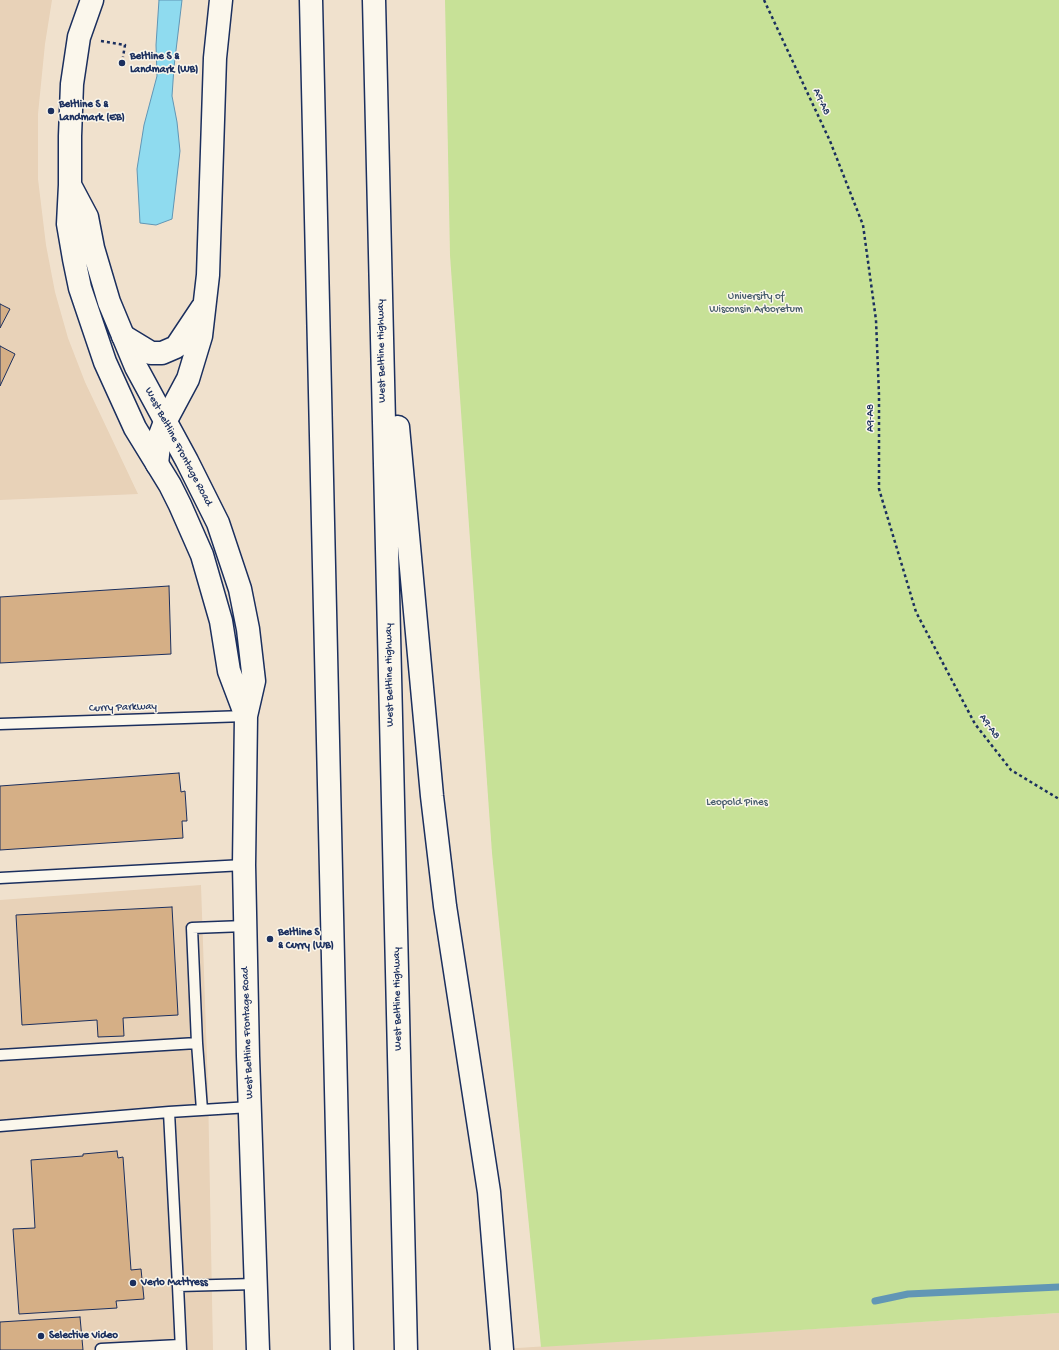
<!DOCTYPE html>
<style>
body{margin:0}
canvas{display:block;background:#f0e1cd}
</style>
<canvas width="1059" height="1350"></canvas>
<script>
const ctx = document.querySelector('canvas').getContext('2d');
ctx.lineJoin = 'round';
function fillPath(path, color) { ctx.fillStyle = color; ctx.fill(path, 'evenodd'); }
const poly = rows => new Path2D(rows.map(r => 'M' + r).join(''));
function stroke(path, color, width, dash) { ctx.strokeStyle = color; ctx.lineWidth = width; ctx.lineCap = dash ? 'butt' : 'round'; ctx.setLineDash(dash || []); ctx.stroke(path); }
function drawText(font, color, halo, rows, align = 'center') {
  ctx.font = font + ' "Gochi Hand",sans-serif'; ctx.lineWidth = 3; ctx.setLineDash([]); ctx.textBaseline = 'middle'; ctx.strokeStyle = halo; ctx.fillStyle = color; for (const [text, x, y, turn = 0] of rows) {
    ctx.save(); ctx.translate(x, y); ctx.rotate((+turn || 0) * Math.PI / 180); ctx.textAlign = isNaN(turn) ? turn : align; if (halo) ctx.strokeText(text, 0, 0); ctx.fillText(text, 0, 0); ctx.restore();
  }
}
const built = poly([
 [0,0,52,0,45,44,38,114,38,179,46,245,55,292,68,338,85,382,138,494,0,500],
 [201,885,208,1089,213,1350,0,1350,0,900],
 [1059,1313,1059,1350,502,1350,502,1349]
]);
const green = poly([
 [445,0,1059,0,1059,1313,541,1347,492,853,450,255]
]);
const water = poly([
 [159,0,182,0,174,67,172,96,177,122,180,151,172,219,156,225,140,223,137,169,144,125,157,76,156,45,159,0]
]);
const stream = poly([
 [875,1301,908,1294,1059,1287]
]);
const building = poly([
 [0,304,10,309,0,328,0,304],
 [0,346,15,354,0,386,0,346],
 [169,586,171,654,0,663,0,597,169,586],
 [179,773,181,792,185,791,187,821,182,821,183,838,0,850,0,786,179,773],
 [172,907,178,1015,123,1018,124,1036,98,1037,97,1020,22,1025,16,915,172,907],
 [117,1151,118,1158,123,1157,131,1270,141,1269,144,1299,116,1301,117,1308,19,1314,13,1229,35,1228,31,1160,83,1156,83,1154,117,1151],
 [80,1317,83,1350,0,1350,0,1322,80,1317]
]);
const path = poly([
 [764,0,830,141,863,225,876,320,879,395,879,489,916,612,975,724,1011,770,1059,799],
 [101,41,125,45,123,57]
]);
const lane = poly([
 [0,724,246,716],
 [0,878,244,865],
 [197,1043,192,928,245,926],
 [0,1055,197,1043,202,1110],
 [169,1112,178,1286,255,1284],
 [0,1126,169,1112,250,1107],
 [178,1286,181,1350],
 [101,1350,101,1349,180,1345]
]);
const secondary = poly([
 [92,0,79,37,72,84,70,136,70,185,68,224,74,259,80,288,105,362,135,428,170,485,180,505,202,555,221,621,229,671,246,716],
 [70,185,87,217,93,248,109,302,136,367,187,461,218,523,240,589,248,629,254,681,246,716,244,865,248,1056,258,1350]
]);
const highway = poly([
 [311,0,342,1350],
 [374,0,406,1350],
 [123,336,151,353,162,353,176,347,202,308],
 [398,427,432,796,445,906,489,1192,502,1350],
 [157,464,160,435,165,422,188,379,201,336,208,275,215,58,221,0]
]);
const markers = [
 [122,63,4,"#1b2f5e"],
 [51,111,4,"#1b2f5e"],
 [270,939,4,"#1b2f5e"],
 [133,1283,4,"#1b2f5e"],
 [41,1336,4,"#1b2f5e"]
];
const poiNames = [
 ["Beltline S &",130,57],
 ["Landmark (WB)",130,70],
 ["Beltline S &",59,105],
 ["Landmark (EB)",59,118],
 ["Beltline S",278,933],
 ["& Curry (WB)",278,946],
 ["Verlo Mattress",141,1283],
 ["Selective Video",49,1336]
];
const streetNames = [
 ["A9-A8",821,102,65],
 ["West Beltline Highway",382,351,-91],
 ["A9-A8",871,418,-90],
 ["West Beltline Frontage Road",178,447,62],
 ["West Beltline Highway",390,675,-91],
 ["Curry Parkway",123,708,-2],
 ["A9-A8",989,727,54],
 ["West Beltline Highway",398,999,-91],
 ["West Beltline Frontage Road",248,1033,-92]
];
const parkNames = [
 ["University of",756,297],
 ["Wisconsin Arboretum",756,310],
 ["Leopold Pines",737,803]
];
fillPath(built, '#e8d2b8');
fillPath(green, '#c7e197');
fillPath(water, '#8fdbef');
stroke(water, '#6196b5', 1);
stroke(stream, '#6196b5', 7);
fillPath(building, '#d5af86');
stroke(building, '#1b2f5e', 1);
stroke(lane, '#1b2f5e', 13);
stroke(secondary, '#1b2f5e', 25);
stroke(highway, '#1b2f5e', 25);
stroke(path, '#1b2f5e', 2.5, [3, 3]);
stroke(lane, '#fbf7ec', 10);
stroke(secondary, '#fbf7ec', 22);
stroke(highway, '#fbf7ec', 22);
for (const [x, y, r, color] of markers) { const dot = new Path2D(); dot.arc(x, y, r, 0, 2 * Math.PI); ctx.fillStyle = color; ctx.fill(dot); stroke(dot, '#fbf7ec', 1.5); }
drawText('bold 11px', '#1b2f5e', '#fbf7ec', poiNames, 'left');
drawText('11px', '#1b2f5e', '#fbf7ec', streetNames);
drawText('11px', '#465c6c', '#fbf7ec', parkNames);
</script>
